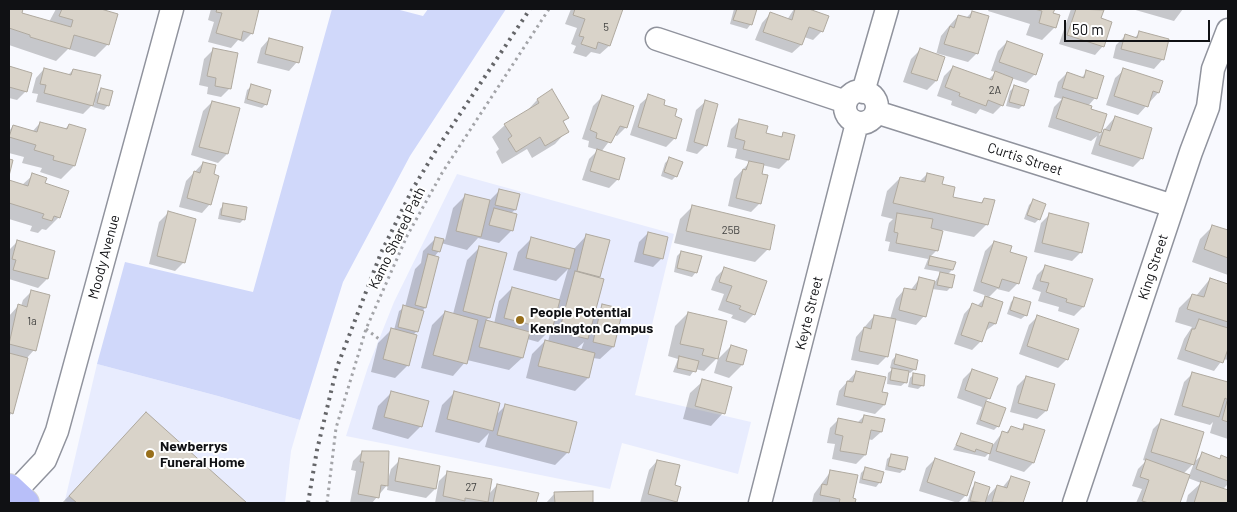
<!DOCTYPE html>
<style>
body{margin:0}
#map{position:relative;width:1237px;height:512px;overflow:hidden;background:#f8f9fe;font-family:Barlow,sans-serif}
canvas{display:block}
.frame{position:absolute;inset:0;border:10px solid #101114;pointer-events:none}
.scale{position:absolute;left:1064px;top:20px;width:146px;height:22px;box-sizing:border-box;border:2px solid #101114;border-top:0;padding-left:6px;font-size:15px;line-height:18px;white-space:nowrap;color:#101114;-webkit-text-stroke:4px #fff;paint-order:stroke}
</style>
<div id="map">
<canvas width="1237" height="512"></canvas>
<div class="frame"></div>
<div class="scale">50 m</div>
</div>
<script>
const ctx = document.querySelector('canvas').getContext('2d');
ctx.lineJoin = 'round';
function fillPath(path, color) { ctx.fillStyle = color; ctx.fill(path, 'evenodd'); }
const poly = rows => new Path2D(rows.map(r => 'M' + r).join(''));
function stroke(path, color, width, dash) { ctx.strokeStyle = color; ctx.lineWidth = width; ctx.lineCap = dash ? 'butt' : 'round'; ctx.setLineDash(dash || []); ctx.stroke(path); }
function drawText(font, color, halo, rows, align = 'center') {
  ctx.font = font + ' Barlow,sans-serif'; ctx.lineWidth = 4; ctx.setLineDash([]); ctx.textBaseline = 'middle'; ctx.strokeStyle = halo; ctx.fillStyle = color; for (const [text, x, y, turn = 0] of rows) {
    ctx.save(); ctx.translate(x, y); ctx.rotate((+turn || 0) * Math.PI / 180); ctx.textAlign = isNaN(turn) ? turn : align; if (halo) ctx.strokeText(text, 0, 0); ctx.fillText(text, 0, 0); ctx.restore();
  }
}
const built = poly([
 [457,174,674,234,635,395,751,422,738,474,622,443,610,489,346,436,368,367,394,302],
 [97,364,218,396,300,420,291,451,285,503,68,503,65,500]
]);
const green = poly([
 [332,9,396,9,423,16,428,9,506,9,410,156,343,282,300,420,218,396,97,364,125,262,253,292]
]);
const shadow = poly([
 [9,9,22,9,21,14,49,22,56,9,97,9,116,14,108,44,95,57,68,49,56,61,9,45],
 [211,9,258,9,252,33,243,42,238,40,231,48,208,42,214,22,208,20],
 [571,9,622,9,609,46,600,54,591,52,586,57,573,53,576,46,571,44,577,28,565,24],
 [734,9,755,9,751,24,747,29,730,24],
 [794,9,805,9,827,17,822,31,813,40,804,37,801,45,792,53,755,40,762,23,770,14,787,20],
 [989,9,1053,9,1052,14,1055,27,1042,40,1026,35,1030,24,988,11],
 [1071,9,1095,9,1103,11,1100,19,1103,46,1095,55,1059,44],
 [1132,9,1183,9,1174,21],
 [972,12,977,53,968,62,936,53,936,55,944,58,936,81,927,90,903,82,911,59,920,50,936,55,941,36,950,25,958,16,966,18],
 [1140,33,1168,40,1162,60,1154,69,1113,58,1116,45,1125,36,1134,38],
 [269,39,297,62,289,71,257,63,261,48],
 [1007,42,1035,74,1026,83,1011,78,1002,105,993,114,980,109,976,114,951,105,952,101,937,96,944,76,953,67,988,80,996,72,991,71,998,51],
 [213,50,230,88,221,97,207,94,208,87,199,85,204,59],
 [9,68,31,74,26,91,17,100,9,98],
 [44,69,68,75,73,70,94,96,101,89,108,105,104,110,93,107,95,102,83,114,36,102,38,94,32,93,36,78],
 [1124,70,1162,82,1158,93,1138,115,1106,105,1115,78],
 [1087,72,1095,98,1088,106,1090,110,1106,115,1099,136,1115,117,1142,158,1133,167,1091,154,1097,136,1091,141,1048,127,1054,107,1062,99,1054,97,1058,82,1067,73,1081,78],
 [252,86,266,104,262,108,244,103,247,90],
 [1014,87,1023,105,1019,109,1006,106,1010,91],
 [552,91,568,118,562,123,567,131,555,144,532,158,527,149,502,164,496,152,499,149,492,137,505,125,525,113,537,100],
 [649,96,673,117,675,138,666,147,630,135,640,104],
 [602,97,626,127,617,136,614,135,601,152,618,179,609,188,582,180,589,159,598,150,588,147,589,141,582,139,593,106],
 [212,102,239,109,227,154,218,163,191,155,203,111],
 [705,102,706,145,697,154,686,151,696,110],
 [740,120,765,134,780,138,784,134,793,136,788,160,779,169,762,165,760,203,751,212,728,206,734,179,750,162,735,158,737,149,727,147,731,129],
 [40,123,64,130,69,125,74,166,61,179,40,172,42,168,22,163,24,157,9,153,9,131,13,126,32,132],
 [670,158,676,176,672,180,661,176,665,163],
 [203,163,210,204,202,213,179,207,186,181],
 [927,174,951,198,980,204,984,199,987,224,974,237,942,230,937,250,930,257,952,270,947,275,951,287,947,291,932,289,924,316,916,325,895,320,887,356,878,365,851,360,856,337,874,316,890,319,896,299,904,290,910,291,920,278,935,282,941,272,924,269,928,259,888,251,890,242,885,241,889,223,893,219,881,216,887,191,900,178,919,182],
 [33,175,44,184,59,217,46,230,42,229,38,233,30,231,32,226,9,219,9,181,22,185],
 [500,190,515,210,511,213,512,230,499,243,478,238,467,250,441,243,439,251,434,257,425,308,421,312,417,331,413,335,408,365,395,378,371,372,378,343,391,330,394,330,399,311,405,307,415,269,421,263,423,251,436,238,445,240,453,208,466,195,489,201],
 [1033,201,1039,219,1035,223,1024,219,1029,205],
 [224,205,244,219,240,223,218,219,220,209],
 [693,206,768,249,755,262,674,243,680,219],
 [168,213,184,262,175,271,149,264,159,222],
 [1050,214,1081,252,1072,261,1034,252,1041,223],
 [1213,226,1228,231,1228,275,1192,262,1200,239],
 [648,233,662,258,653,267,634,262,639,242],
 [586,236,608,241,599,279,593,315,603,306,613,347,600,359,593,358,588,378,575,391,526,378,532,354,545,341,548,342,551,329,538,342,527,339,522,358,509,370,467,360,453,376,421,368,432,325,445,312,453,314,467,260,480,247,489,318,485,321,494,324,499,301,512,288,559,300,568,269,556,281,513,270,518,252,531,239,573,250],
 [584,342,581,350,576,349],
 [17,242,47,279,38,288,9,279,9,250],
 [994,242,1009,253,1025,258,1017,284,1009,292,997,289,988,298,1002,303,995,324,984,332,981,341,972,350,954,344,964,314,972,305,977,306,987,296,973,291,985,251],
 [681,252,696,272,692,277,674,272,677,256],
 [1046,266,1091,280,1083,307,1074,316,1058,311,1059,307,1038,301,1041,292,1032,289,1037,275],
 [725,268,754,314,745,323,731,318,733,315,718,310,724,294,711,290,716,277],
 [1210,279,1228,285,1228,360,1223,359,1214,371,1177,359,1184,339,1192,327,1175,322,1179,308,1192,295,1196,296],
 [31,292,34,350,26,359,12,413,9,416,9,316,18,306,21,306,23,300],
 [1015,298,1026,315,1021,319,1007,314,1011,302],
 [688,313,717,358,704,371,695,369,690,376,673,372,678,359,668,356,675,326],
 [1038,316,1067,359,1058,368,1019,354,1029,325],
 [731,346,742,365,729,378,714,373,718,359],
 [897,355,915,369,910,373,907,372,906,382,901,386,887,384,888,373,893,369,890,368,892,360],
 [972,370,989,398,985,402,1004,408,998,426,994,430,976,424,982,407,957,398,963,379],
 [856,372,881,393,884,405,875,414,836,405,839,391],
 [1193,373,1228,384,1228,439,1210,433,1213,422,1210,425,1174,415,1184,382],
 [914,374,923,385,918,389,908,387,910,378],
 [1026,377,1053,385,1046,411,1037,419,1010,412,1017,386],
 [703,381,723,413,711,426,683,419,690,393],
 [455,392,496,415,506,405,568,452,555,465,485,447,489,433,479,443,435,432,442,405],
 [391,393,421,426,408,439,372,429,378,406],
 [146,413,245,503,62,503],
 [864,416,881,432,872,440,868,439,865,455,856,464,832,459,835,444,827,443,830,428,838,420,857,423],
 [1162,420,1193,463,1203,454,1218,460,1222,457,1228,459,1228,484,1223,489,1228,491,1228,503,1186,503,1188,495,1201,483,1188,478,1179,503,1136,503,1142,489,1132,486,1138,469,1146,461,1143,460,1153,429],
 [1194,463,1189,476,1183,474],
 [1025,425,1043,431,1033,463,1024,472,988,460,990,452,985,457,953,450,961,435,992,446,1002,433,1005,434,1011,427,1020,430],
 [362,452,387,483,391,469,400,460,435,489,426,498,387,490,388,484,372,503,350,503,356,471,351,470,353,461],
 [892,455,904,469,900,473,885,470,887,459],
 [935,459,966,495,958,503,919,491,926,468],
 [657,461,673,486,676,501,673,503,640,503,649,470],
 [865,469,880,482,876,487,859,483,861,473],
 [831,471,854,500,854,503,812,503,814,494],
 [448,472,488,495,497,485,537,494,535,503,435,503,439,481],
 [1011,477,1028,483,1022,503,967,503,972,488,976,484,986,498,997,486,1002,488],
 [592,492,592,503,546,503,555,493]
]);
const building = poly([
 [9,9,23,9,22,13,71,27,73,20,59,16,62,9,101,9,118,14,109,45,74,35,70,49,30,37,30,35,9,28,9,9],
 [217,9,259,9,253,34,243,31,241,40,216,33,222,13,216,12,217,9],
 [575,9,623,9,610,46,598,42,596,49,581,44,584,37,579,36,585,19,573,15,575,9],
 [737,9,757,9,752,25,733,20,737,9],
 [795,9,809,9,829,16,823,32,809,27,802,45,763,32,770,12,792,20,795,9],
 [1034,9,1055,9,1053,13,1060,15,1056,28,1039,23,1042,11,1034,9],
 [1076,9,1104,10,1101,18,1112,22,1104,47,1067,35,1076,9],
 [972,11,989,16,978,54,944,44,950,26,954,28,958,15,970,18,972,11],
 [1139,31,1169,39,1164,60,1121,49,1125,34,1137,38,1139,31],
 [269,38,303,47,299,63,265,54,269,38],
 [1007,41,1043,54,1036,75,999,62,1007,41],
 [213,48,238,53,231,89,215,86,216,78,207,76,213,48],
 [920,48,945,57,937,81,911,73,920,48],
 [9,66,32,73,27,92,9,87,9,66],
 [953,66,992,80,995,71,1013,78,1003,106,988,100,986,106,959,96,960,93,945,87,953,66],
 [44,68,71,75,73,69,101,75,93,106,44,93,46,85,40,84,44,68],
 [1123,68,1163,81,1159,93,1153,91,1148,107,1114,96,1123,68],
 [1086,70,1104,76,1097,99,1062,88,1067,72,1084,78,1086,70],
 [251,84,271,90,267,105,247,99,251,84],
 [1014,85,1029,90,1024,106,1009,102,1014,85],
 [101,88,113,91,109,106,97,103,101,88],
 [552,89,569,118,563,121,569,132,545,146,540,137,516,152,508,139,512,136,504,124,539,103,537,99,552,89],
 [648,94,665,100,664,105,677,109,675,116,682,119,676,139,638,127,648,94],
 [602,95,634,106,627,128,620,126,611,143,596,138,597,133,590,130,602,95],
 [1063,97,1092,106,1091,109,1107,114,1101,133,1056,118,1063,97],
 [705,100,718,104,707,146,694,142,705,100],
 [212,101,240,108,228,154,199,147,212,101],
 [1115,116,1152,128,1143,159,1099,145,1104,129,1110,131,1115,116],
 [739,119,768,126,766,133,782,137,783,132,795,135,789,160,743,149,745,141,735,138,739,119],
 [40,122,67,129,69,124,86,129,75,166,53,160,54,156,34,150,36,145,9,137,13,125,37,132,40,122],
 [597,149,625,158,619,180,590,171,597,149],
 [669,157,683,162,677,177,664,172,669,157],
 [9,159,13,160,9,176,9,159],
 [749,161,764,164,762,174,768,175,761,204,736,198,743,169,746,170,749,161],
 [203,162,216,165,214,174,219,176,211,205,187,198,194,171,200,173,203,162],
 [32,173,47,178,45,183,69,191,60,218,54,216,52,221,42,218,44,214,9,203,9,180,28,186,32,173],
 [927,173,944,177,942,184,955,187,953,197,982,203,984,198,995,200,988,225,893,203,900,177,925,182,927,173],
 [499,189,520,194,516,210,495,205,499,189],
 [465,194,490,200,481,237,456,231,465,194],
 [1033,199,1046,204,1040,220,1027,215,1033,199],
 [223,203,247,207,245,220,221,215,223,203],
 [692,205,775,225,770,250,686,231,692,205],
 [494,208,517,214,513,231,489,225,494,208],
 [168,211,196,219,185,263,157,256,168,211],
 [897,213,933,219,931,228,943,231,938,251,896,243,898,233,894,232,897,213],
 [1049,213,1089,223,1082,253,1042,243,1049,213],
 [1212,225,1228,230,1228,258,1204,249,1212,225],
 [648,232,668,237,663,259,643,254,648,232],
 [586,234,610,240,600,277,577,271,586,234],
 [435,237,444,239,440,252,432,250,435,237],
 [531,237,575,249,570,269,526,258,531,237],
 [17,240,55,251,48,279,13,270,16,260,12,259,17,240],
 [994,241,1012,246,1010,252,1027,257,1019,284,1002,279,999,288,981,282,994,241],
 [479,246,507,253,490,318,463,311,479,246],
 [681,251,702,256,697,273,677,268,681,251],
 [428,254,439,257,426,308,415,305,428,254],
 [930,256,956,262,953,270,928,265,930,256],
 [1045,265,1093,279,1084,307,1066,302,1067,299,1046,292,1049,283,1040,281,1045,265],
 [724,267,767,281,755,315,739,309,741,306,726,301,732,286,719,282,724,267],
 [575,271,604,279,588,339,559,332,575,271],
 [940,272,955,275,952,288,937,285,940,272],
 [919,277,935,281,926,317,899,310,904,288,916,290,919,277],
 [1210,278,1228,284,1228,322,1187,309,1192,294,1204,297,1210,278],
 [512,287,560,300,552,330,504,318,512,287],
 [31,290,50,295,36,351,9,344,18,304,27,307,31,290],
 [985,296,1003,302,996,324,989,322,982,342,961,335,972,303,982,307,985,296],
 [1014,297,1031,302,1027,316,1010,310,1014,297],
 [602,304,623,309,614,347,593,342,602,304],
 [403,305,424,311,418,332,398,327,403,305],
 [445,311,478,320,467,364,433,355,445,311],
 [688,312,727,321,718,359,702,355,704,349,680,344,688,312],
 [874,315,896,319,888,357,859,351,864,327,871,329,874,315],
 [1037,315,1079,329,1068,360,1027,346,1037,315],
 [1199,319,1228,328,1228,349,1223,363,1185,350,1192,329,1195,329,1199,319],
 [486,320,530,332,523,358,479,347,486,320],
 [391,328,417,335,409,366,383,359,391,328],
 [545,340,595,353,589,378,538,366,545,340],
 [731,345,747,350,743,365,726,361,731,345],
 [9,353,28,358,13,414,9,412,9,353],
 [896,354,918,360,916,370,894,364,896,354],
 [679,356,699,361,696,372,677,368,679,356],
 [892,368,909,371,907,383,890,380,892,368],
 [972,369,998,378,990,399,965,390,972,369],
 [856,371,886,377,882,392,888,393,885,405,844,396,847,381,853,382,856,371],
 [1192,372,1228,382,1228,400,1225,398,1219,417,1182,406,1192,372],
 [913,373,925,375,924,386,912,384,913,373],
 [1026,376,1055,384,1047,411,1018,403,1026,376],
 [702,379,732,387,725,414,695,406,702,379],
 [391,391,429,401,422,427,384,417,391,391],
 [454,391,500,403,493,431,447,419,454,391],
 [986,401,1006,408,999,427,980,420,986,401],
 [1227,401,1228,401,1228,422,1222,420,1227,401],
 [505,404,577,422,569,453,497,435,505,404],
 [146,412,247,503,77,503,69,496,146,412],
 [864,415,885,419,882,432,871,430,866,455,840,451,843,436,835,434,838,418,862,423,864,415],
 [1161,419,1204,432,1194,465,1151,452,1161,419],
 [1024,424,1045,430,1034,463,996,451,1002,431,1008,433,1011,426,1023,430,1024,424],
 [961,433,993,444,990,454,976,449,975,452,956,445,961,433],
 [362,451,389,451,388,486,381,485,379,498,358,494,364,462,360,462,362,451],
 [1202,452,1220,459,1221,455,1228,458,1228,481,1196,469,1202,452],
 [891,454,908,457,905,470,888,466,891,454],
 [399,458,440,466,436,489,395,481,399,458],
 [935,458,975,472,967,496,927,482,935,458],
 [1146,459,1190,475,1180,503,1149,503,1142,501,1149,480,1140,477,1146,459],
 [657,460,680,465,675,485,681,487,677,502,648,494,657,460],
 [865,467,884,472,881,483,862,479,865,467],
 [830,470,858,475,853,498,856,499,855,503,839,503,840,499,820,495,822,484,827,485,830,470],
 [447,471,492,479,488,502,465,498,465,501,443,496,447,471],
 [1011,476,1030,482,1023,503,992,502,997,485,1007,488,1011,476],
 [1201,481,1228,490,1228,503,1194,503,1201,481],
 [975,482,990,487,985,503,970,501,975,482],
 [497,484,539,493,536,503,493,503,497,484],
 [593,491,593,503,555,503,554,492,593,491]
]);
const path = poly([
 [366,329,379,339],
 [327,503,336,428,366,329,407,236,442,173,549,9]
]);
const minor = poly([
 [657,39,846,102],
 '845 107a16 16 0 1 1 32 0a16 16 0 1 1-32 0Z',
 [863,92,887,9],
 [876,112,1173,206],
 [14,493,45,460,57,431,172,9],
 [760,503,857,123],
 [1074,503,1191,152,1208,107,1213,69,1228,30]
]);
const major = poly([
 [9,488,25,503]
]);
const rail = poly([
 [308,503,317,450,337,367,381,253,412,190,438,147,530,9]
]);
const markers = [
 [520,320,5,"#986f1b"],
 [150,454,5,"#986f1b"]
];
const numberNames = [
 ["5",606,27],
 ["2A",995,90],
 ["25B",731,230],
 ["1a",32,321],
 ["27",471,487]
];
const streetNames = [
 ["Curtis Street",1025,159,18],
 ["Kamo Shared Path",397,238,-64],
 ["Moody Avenue",104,257,-75],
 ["King Street",1153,267,-72],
 ["Keyte Street",809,313,-76]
];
const poiNames = [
 ["People Potential",530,312],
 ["Kensington Campus",530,328],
 ["Newberrys",160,446],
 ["Funeral Home",160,462]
];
fillPath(built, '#e8ecfe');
fillPath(green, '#d0d8fa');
fillPath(shadow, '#0003');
fillPath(building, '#d9d3c9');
stroke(building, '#afa99f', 1);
stroke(minor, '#90939d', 25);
stroke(major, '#d4d4d5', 30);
stroke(path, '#a3a4a8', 3, [2.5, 4]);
stroke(minor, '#fff', 22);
stroke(major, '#b8bff9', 28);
stroke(rail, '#656669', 4, [2.5, 5]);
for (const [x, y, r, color] of markers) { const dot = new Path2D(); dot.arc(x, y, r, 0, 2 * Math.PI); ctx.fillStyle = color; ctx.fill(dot); stroke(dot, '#fff', 2); }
drawText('11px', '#424241', null, numberNames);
drawText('14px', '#101114', '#fff', streetNames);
drawText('bold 14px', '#101114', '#fff', poiNames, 'left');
</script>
